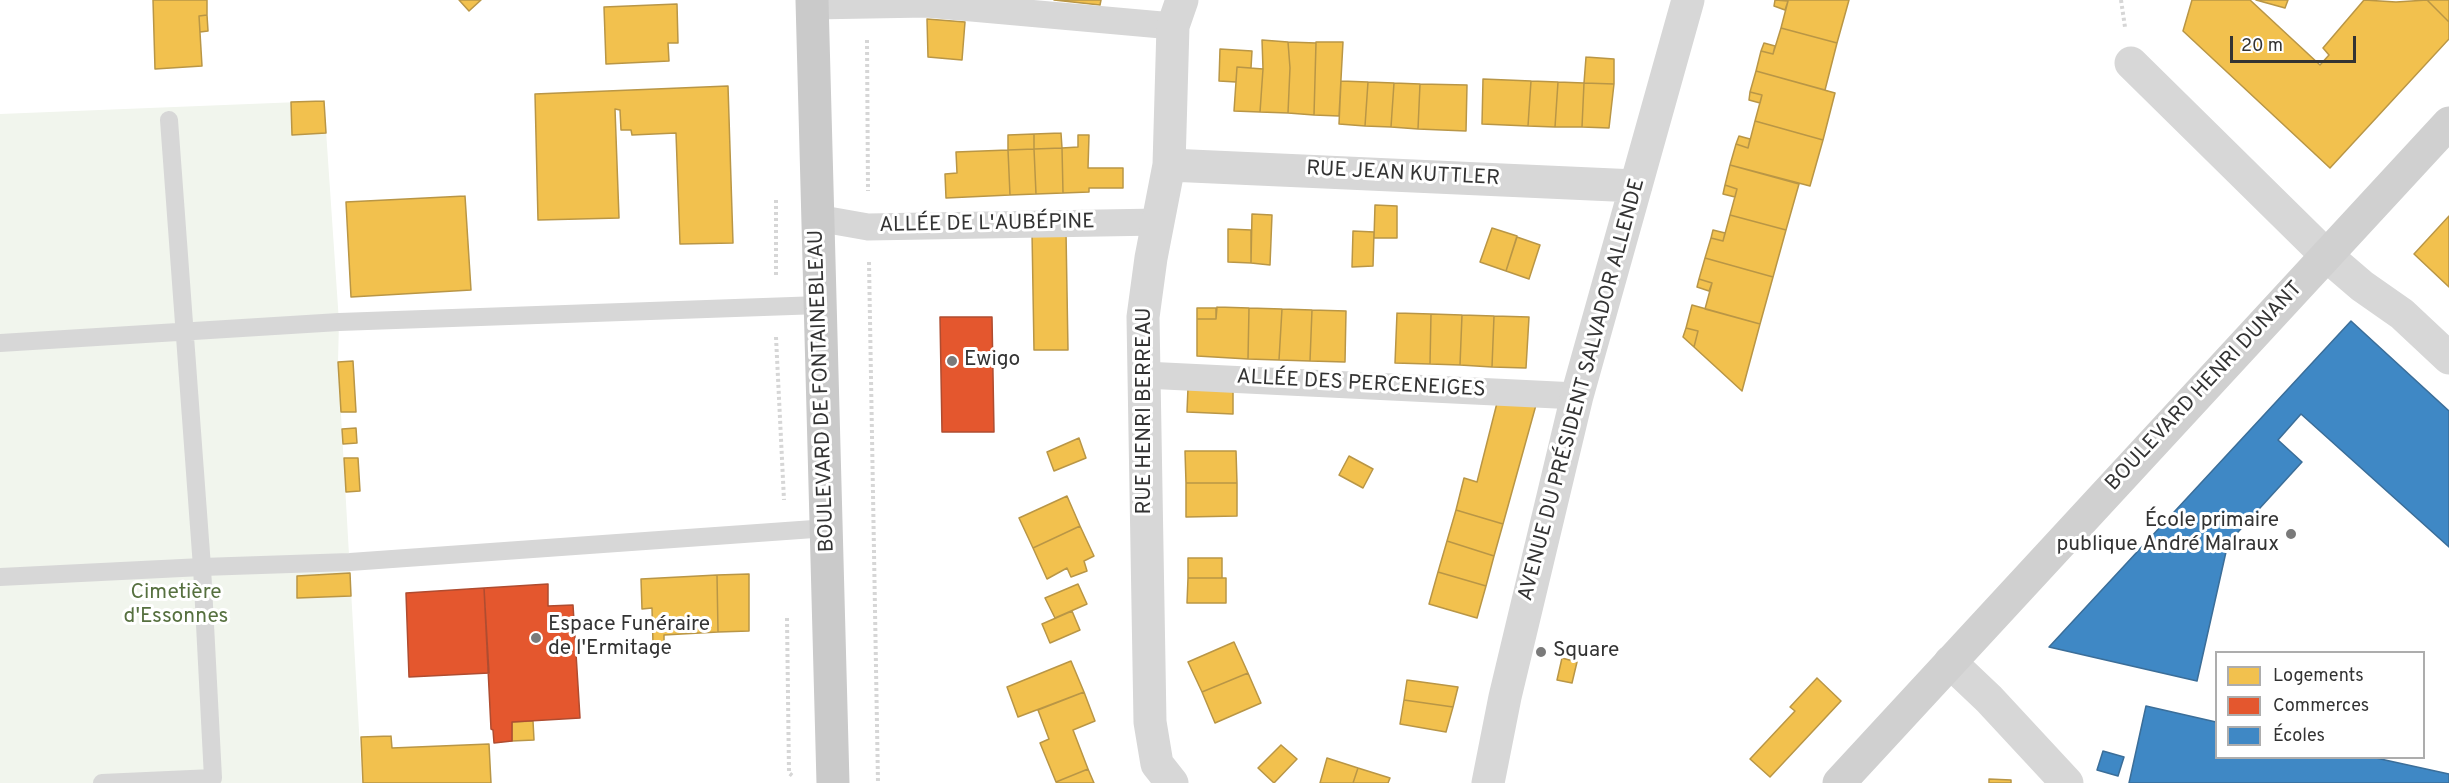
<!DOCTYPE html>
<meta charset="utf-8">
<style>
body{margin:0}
#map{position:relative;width:2449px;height:783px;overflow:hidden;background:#fff;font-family:Overpass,sans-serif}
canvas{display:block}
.legend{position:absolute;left:2215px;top:651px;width:210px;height:108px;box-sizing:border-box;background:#fff;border:2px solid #adadad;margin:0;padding:8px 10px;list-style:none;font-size:18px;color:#333}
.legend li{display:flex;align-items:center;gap:12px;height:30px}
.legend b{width:30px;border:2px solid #adadad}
.scale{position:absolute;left:2230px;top:36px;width:126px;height:27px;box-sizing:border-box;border:3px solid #333;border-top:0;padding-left:8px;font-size:18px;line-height:21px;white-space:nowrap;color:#333;-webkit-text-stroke:4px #fff;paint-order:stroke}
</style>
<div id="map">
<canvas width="2449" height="783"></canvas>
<ul class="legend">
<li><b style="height:16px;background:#f2c14e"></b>Logements</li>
<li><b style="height:16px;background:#e4572e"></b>Commerces</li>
<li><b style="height:16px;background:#3f88c5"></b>Écoles</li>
</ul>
<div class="scale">20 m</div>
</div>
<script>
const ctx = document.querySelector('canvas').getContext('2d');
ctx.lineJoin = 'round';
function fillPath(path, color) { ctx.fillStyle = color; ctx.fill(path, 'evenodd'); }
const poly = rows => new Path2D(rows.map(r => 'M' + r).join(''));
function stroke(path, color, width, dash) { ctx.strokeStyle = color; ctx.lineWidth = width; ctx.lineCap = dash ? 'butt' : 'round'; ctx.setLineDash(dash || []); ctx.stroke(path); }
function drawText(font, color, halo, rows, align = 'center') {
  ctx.font = font + ' Overpass,sans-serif'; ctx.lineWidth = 6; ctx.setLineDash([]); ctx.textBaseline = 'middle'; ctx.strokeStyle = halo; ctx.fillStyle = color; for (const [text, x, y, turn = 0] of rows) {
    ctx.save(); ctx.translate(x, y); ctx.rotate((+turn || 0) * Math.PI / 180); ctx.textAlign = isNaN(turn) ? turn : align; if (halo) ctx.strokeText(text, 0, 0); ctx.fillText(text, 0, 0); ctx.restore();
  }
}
const green = poly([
 [324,101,339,322,338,362,362,783,0,783,0,114]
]);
const homes = poly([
 [153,0,207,0,207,15,199,16,202,66,155,69,153,0],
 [459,0,481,0,469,11,459,0],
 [1054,0,1101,0,1100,5,1054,0],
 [1775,0,1788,1,1785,10,1774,6,1775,0],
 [1782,0,1849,0,1837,43,1781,28,1788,1,1782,0],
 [2192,0,2250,0,2320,65,2329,55,2323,48,2364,0,2396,2,2427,0,2449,22,2449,39,2330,168,2183,31,2192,0],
 [2256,0,2288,0,2285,8,2256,0],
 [2427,0,2449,0,2449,22,2427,0],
 [677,4,678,43,668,43,669,61,606,64,604,7,677,4],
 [207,15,208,31,200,32,199,16,207,15],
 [927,19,965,22,962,60,928,57,927,19],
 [1781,28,1837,43,1825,90,1756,71,1761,51,1773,54,1781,28],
 [1262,40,1288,42,1290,68,1288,113,1260,112,1263,69,1262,40],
 [1288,42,1316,43,1314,115,1288,113,1290,68,1288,42],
 [1316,42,1343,42,1339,116,1314,115,1316,42],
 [1764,43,1775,46,1773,54,1761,51,1764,43],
 [1220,49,1252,51,1251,68,1237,67,1236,82,1219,81,1220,49],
 [1586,57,1614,59,1614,84,1584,83,1586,57],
 [1237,67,1263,69,1260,112,1234,111,1237,67],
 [1756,71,1835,93,1823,140,1755,121,1762,95,1750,92,1756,71],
 [1483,79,1531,81,1528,126,1482,124,1483,79],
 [1341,81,1368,82,1365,126,1339,124,1341,81],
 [1531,81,1558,82,1555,127,1528,126,1531,81],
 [1368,82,1394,83,1391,127,1365,126,1368,82],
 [1558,82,1584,83,1582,127,1555,127,1558,82],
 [1394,83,1420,84,1418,129,1391,127,1394,83],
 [1584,83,1614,84,1609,128,1582,127,1584,83],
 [1420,84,1467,85,1466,131,1418,129,1420,84],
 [728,86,733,243,680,244,676,133,632,135,631,130,621,130,620,110,615,109,619,218,538,220,535,94,728,86],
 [1750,92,1762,95,1760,103,1749,100,1750,92],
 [324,101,326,133,292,135,291,102,324,101],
 [1755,121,1823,140,1810,186,1730,165,1736,144,1748,148,1755,121],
 [1061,133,1062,148,1034,149,1034,134,1061,133],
 [1034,134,1034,149,1008,150,1008,135,1034,134],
 [1078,135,1089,135,1088,168,1123,168,1123,188,1089,188,1089,192,1063,193,1062,148,1078,147,1078,135],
 [1739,136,1750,139,1748,148,1736,144,1739,136],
 [1062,148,1063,193,1036,194,1034,149,1062,148],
 [1034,149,1036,194,1010,195,1008,150,1034,149],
 [1008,150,1010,195,946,198,945,174,957,173,956,152,1008,150],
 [1730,165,1799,184,1786,230,1730,215,1737,189,1725,185,1730,165],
 [1725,185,1737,189,1735,197,1723,194,1725,185],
 [465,196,471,290,351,297,346,202,465,196],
 [1375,205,1397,206,1397,238,1374,238,1375,205],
 [1252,214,1272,215,1270,265,1251,263,1252,214],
 [1730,215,1786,230,1773,277,1705,258,1711,238,1723,241,1730,215],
 [2449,216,2449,287,2414,254,2449,216],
 [1492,228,1517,236,1506,271,1480,262,1492,228],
 [1228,229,1251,230,1251,263,1228,262,1228,229],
 [1713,230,1725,233,1723,241,1711,238,1713,230],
 [1353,231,1374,232,1373,266,1352,267,1353,231],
 [1032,232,1066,232,1068,350,1034,350,1032,232],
 [1517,237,1540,245,1529,279,1506,271,1517,237],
 [1705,258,1773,277,1760,324,1705,309,1712,283,1699,279,1705,258],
 [1699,279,1712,283,1709,291,1697,287,1699,279],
 [1692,305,1760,324,1742,391,1694,347,1698,331,1686,328,1692,305],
 [1217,307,1249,308,1248,359,1197,356,1197,319,1216,319,1217,307],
 [1197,308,1216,308,1216,319,1197,319,1197,308],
 [1249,308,1282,309,1279,360,1248,359,1249,308],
 [1282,309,1312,310,1310,361,1279,360,1282,309],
 [1312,310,1346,311,1345,362,1310,361,1312,310],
 [1397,313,1431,314,1430,364,1395,363,1397,313],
 [1431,314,1462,315,1460,365,1430,364,1431,314],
 [1462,315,1494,316,1492,367,1460,365,1462,315],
 [1494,316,1529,317,1526,368,1492,367,1494,316],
 [1686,328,1698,331,1694,347,1683,337,1686,328],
 [353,361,356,412,341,412,338,362,353,361],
 [1188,388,1233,390,1233,414,1187,412,1188,388],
 [1497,403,1536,405,1503,524,1456,510,1464,478,1477,482,1497,403],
 [356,428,357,443,343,444,342,429,356,428],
 [1079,438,1086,458,1054,471,1047,452,1079,438],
 [1185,451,1236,451,1237,483,1186,483,1185,451],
 [1349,456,1373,469,1363,488,1339,475,1349,456],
 [344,458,358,458,360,491,346,492,344,458],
 [1186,483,1237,483,1237,516,1186,517,1186,483],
 [1067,496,1080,526,1033,548,1019,518,1067,496],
 [1456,510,1503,524,1494,556,1447,541,1456,510],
 [1080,526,1094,556,1084,561,1087,571,1071,577,1067,568,1047,579,1033,548,1080,526],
 [1447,541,1494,556,1486,586,1438,572,1447,541],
 [1188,558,1222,558,1222,578,1188,578,1188,558],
 [1438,572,1486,586,1477,618,1429,604,1438,572],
 [350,573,351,596,297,598,297,576,350,573],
 [749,574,749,631,718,632,717,575,749,574],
 [717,575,718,632,664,635,664,644,653,644,652,608,642,609,641,579,717,575],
 [1188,578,1226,578,1226,603,1187,603,1188,578],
 [1078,584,1087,604,1055,618,1045,598,1078,584],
 [1072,611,1080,630,1050,643,1042,624,1072,611],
 [1234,642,1248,673,1202,692,1188,662,1234,642],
 [1562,658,1577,662,1572,683,1557,680,1562,658],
 [1071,661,1084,692,1018,717,1007,687,1071,661],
 [1248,673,1261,703,1215,723,1202,692,1248,673],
 [1817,678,1841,701,1770,777,1750,759,1795,711,1790,707,1817,678],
 [1407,680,1458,687,1453,707,1404,700,1407,680],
 [1084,692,1095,721,1073,730,1088,769,1056,782,1040,743,1049,739,1038,710,1084,692],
 [1404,700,1453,707,1446,732,1400,724,1404,700],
 [533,721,534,740,512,741,512,722,533,721],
 [391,736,392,748,489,744,491,783,363,783,361,737,391,736],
 [1281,745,1297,759,1274,783,1258,768,1281,745],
 [1327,758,1358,768,1353,783,1320,783,1327,758],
 [1358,768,1390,778,1388,783,1353,783,1358,768],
 [1088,769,1094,783,1057,783,1056,782,1088,769],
 [1989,779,2011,780,2011,783,1989,783,1989,779]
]);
const shops = poly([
 [940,317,992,317,994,432,942,432,940,317],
 [548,584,548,606,573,605,580,718,512,722,512,741,494,743,493,730,491,729,484,588,548,584],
 [484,588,489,673,409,677,406,593,484,588]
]);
const schools = poly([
 [2351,321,2449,411,2449,547,2301,414,2278,440,2302,462,2228,543,2197,681,2049,647,2351,321],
 [2146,706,2216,722,2216,758,2376,758,2449,774,2449,783,2129,783,2146,706],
 [2103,751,2124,757,2118,776,2097,770,2103,751]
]);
const path = poly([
 [2121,0,2125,27],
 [867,40,868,191],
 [869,262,878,783],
 [776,275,776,199],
 [776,337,784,500],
 [787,618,789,773,794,777]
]);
const service = poly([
 [0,343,339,322,820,305],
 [0,577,202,567,169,120],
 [102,783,213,778,202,567,350,562,828,528]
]);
const pedestrian = poly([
 [812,6,927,4,1173,26],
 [817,218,868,227,1159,222],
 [1144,375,1577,396]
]);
const minor = poly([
 [2131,63,2327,256,2362,286,2402,314,2449,358],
 [1169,165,1636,186],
 [1950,662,1989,699,2067,783],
 [1172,783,1157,764,1150,722,1143,317,1151,258,1169,165,1173,26,1182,0],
 [1488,783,1505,697,1577,396,1688,0]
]);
const secondary = poly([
 [1839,783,2449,123]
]);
const primary = poly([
 [812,0,833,783]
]);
const markers = [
 [952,361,6,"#7a7a7a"],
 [2291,534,6,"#7a7a7a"],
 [536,638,6,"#7a7a7a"],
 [1541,652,6,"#7a7a7a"]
];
const streetNames = [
 ["RUE JEAN KUTTLER",1403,175,3],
 ["ALLÉE DE L'AUBÉPINE",987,225,-1],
 ["ALLÉE DES PERCENEIGES",1361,385,3],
 ["BOULEVARD HENRI DUNANT",2205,387,-47],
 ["AVENUE DU PRÉSIDENT SALVADOR ALLENDE",1583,390,-75],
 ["BOULEVARD DE FONTAINEBLEAU",823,391,-92],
 ["RUE HENRI BERREAU",1146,411,-90]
];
const poiNames = [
 ["Ewigo",964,361],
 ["École primaire",2279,522,"right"],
 ["publique André Malraux",2279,546,"right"],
 ["Espace Funéraire",548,626],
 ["de l'Ermitage",548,650],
 ["Square",1553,652]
];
const parkNames = [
 ["Cimetière",176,594],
 ["d'Essonnes",176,618]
];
fillPath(green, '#f1f5ed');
fillPath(homes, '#f2c14e');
stroke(homes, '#b99646', 1.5);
fillPath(shops, '#e4572e');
stroke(shops, '#af4c30', 1.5);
fillPath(schools, '#3f88c5');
stroke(schools, '#3b6e99', 1.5);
stroke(path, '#d6d6d6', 4, [3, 3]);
stroke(service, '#d7d7d7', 18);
stroke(pedestrian, '#d7d7d7', 27);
stroke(minor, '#d7d7d7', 33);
stroke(secondary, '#d0d0d0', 33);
stroke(primary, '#cacaca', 33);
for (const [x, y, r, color] of markers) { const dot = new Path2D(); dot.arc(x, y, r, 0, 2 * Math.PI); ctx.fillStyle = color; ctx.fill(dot); stroke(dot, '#fff', 2); }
drawText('21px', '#333', '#fff', streetNames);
drawText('21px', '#333', '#fff', poiNames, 'left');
drawText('21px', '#56703f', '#fff', parkNames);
</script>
